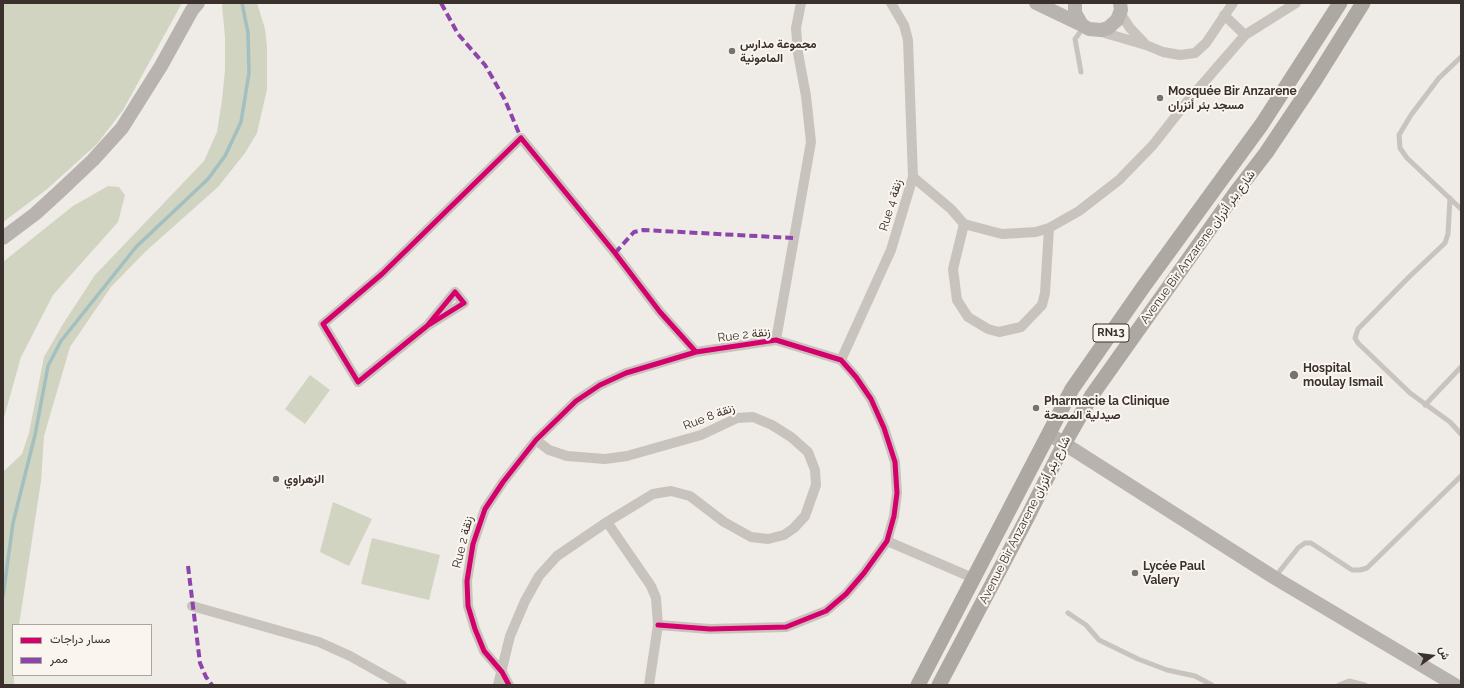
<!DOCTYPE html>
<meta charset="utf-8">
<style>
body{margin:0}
#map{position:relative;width:1464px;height:688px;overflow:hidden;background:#efebe6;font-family:Raleway,Vazirmatn,sans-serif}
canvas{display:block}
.frame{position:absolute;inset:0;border:4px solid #3a302c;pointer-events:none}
.legend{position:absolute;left:12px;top:624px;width:140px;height:52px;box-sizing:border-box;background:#faf5ee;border:1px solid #ada6a0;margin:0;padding:5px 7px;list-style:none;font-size:12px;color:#3a302c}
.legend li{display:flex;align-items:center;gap:8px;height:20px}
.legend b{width:20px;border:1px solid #ada6a0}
.north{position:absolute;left:1412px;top:636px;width:40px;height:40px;-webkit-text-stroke:3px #faf5ee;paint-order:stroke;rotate:76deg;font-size:11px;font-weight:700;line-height:16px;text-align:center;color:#3a302c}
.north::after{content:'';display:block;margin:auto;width:14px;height:18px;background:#3a302c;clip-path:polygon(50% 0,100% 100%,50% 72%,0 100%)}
</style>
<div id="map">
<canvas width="1464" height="688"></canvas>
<div class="frame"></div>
<ul class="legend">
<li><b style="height:5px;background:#d6006c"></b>مسار دراجات</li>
<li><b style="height:5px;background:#8e44ad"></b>ممر</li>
</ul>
<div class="north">ش</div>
</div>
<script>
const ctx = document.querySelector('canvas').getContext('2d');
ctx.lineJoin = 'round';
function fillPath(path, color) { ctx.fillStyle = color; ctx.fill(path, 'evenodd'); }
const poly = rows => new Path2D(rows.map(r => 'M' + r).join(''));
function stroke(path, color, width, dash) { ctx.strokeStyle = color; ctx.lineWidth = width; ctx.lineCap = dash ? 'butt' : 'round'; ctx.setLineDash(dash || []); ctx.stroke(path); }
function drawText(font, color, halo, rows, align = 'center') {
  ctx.font = font + ' Raleway,Vazirmatn,sans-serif'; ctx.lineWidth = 4; ctx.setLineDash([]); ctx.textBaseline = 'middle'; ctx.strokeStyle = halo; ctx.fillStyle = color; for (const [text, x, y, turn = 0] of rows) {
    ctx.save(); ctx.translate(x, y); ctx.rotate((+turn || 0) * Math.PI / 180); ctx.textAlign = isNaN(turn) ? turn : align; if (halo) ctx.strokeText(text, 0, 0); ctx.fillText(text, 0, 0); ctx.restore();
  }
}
const green = poly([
 [3,3,182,3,123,110,97,144,46,190,3,222],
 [224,3,257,3,265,29,267,46,267,89,257,133,245,153,218,187,146,251,111,287,70,347,44,436,41,481,19,625,13,625,14,685,3,685,3,472,22,454,29,433,44,357,63,324,95,275,204,161,217,132,222,100,225,70,225,37,222,5],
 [108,186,119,187,125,195,118,222,53,295,21,357,3,421,3,262,73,206],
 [310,375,330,390,305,424,285,409],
 [333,502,372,519,349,566,320,552],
 [372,538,440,555,429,600,361,584]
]);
const stream = poly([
 [3,596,13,523,35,435,48,366,61,341,136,247,208,179,225,156,241,122,249,73,248,33,242,3]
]);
const service = poly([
 [1461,57,1439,78,1411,115,1399,135,1400,148,1407,158,1461,209],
 [1081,72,1075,39,1084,27],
 [1450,198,1448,234,1445,243,1409,277,1358,329,1355,338,1358,343,1410,393,1450,422,1461,434],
 [1425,405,1461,367],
 [1275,577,1298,548,1305,543,1311,543,1352,570,1360,570,1367,568,1461,476],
 [1068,613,1086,625,1099,640,1138,659,1167,670,1195,676,1212,685],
 [1339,685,1349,681,1365,685]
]);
const minor = poly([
 [1120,13,1130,28,1146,45],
 [1224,15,1245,35],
 [1098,31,1146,45,1163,52,1180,55,1195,53,1206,43,1233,3],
 [913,177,951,209,964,224,1002,234,1036,232,1049,228,1079,211,1119,180,1153,145,1186,103,1245,35,1296,3],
 [964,224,953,269,957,300,968,317,988,329,999,332,1021,327,1042,305,1045,293,1049,228],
 [427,326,455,292,464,303,427,326,358,382,323,324,382,274,521,138,615,253,660,312,696,352],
 [776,340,811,142,806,96,798,53,796,28,801,3],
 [841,360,891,250,913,177,908,40,904,25,891,3],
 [536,440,549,450,567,456,605,459,627,456,701,435,737,418,753,417,772,425,791,437,808,452,815,470,816,485,805,516,794,528,784,535,768,539,751,537,724,522,690,496,671,491,653,494,607,522],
 [887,541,973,578],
 [192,606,319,642,350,656,402,685],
 [498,685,510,636,525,601,539,576,557,556,607,522,651,586,656,598,658,625,649,685],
 [509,685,502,672,484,651,475,629,468,606,467,581,473,544,485,509,503,482,536,440,576,401,600,385,626,373,696,352,776,340,841,360,856,377,871,399,884,428,895,462,897,493,894,516,887,541,864,573,846,594,826,611,786,627,710,629,658,625]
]);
const secondary = poly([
 [1036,3,1082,25],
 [1075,3,1075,13,1082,25,1089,29,1101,30,1108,28,1117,20,1121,10,1120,3],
 [3,238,35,214,58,193,93,160,122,128,161,66,192,10,198,3],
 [1049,434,1275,578,1455,685]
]);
const primary = poly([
 [918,685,1072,389,1144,286,1262,124,1340,3],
 [939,685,1027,518,1064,444,1092,395,1236,192,1266,153,1315,80,1363,3]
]);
const quiet = poly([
 [441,3,458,34,485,65,492,77,505,100,521,138],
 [615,253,634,232,643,230,793,238],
 [188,566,200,663,206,677,212,685]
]);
const cycleway = poly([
 [427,326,455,292,464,303,427,326,358,382,323,324,382,274,521,138,615,253,660,312,696,352],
 [509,685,502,672,484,651,475,629,468,606,467,581,473,544,485,509,503,482,536,440,576,401,600,385,626,373,696,352,776,340,841,360,856,377,871,399,884,428,895,462,897,493,894,516,887,541,864,573,846,594,826,611,786,627,710,629,658,625]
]);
const markers = [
 [732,51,4,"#79716d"],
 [1160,98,4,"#79716d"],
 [1294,375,5,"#79716d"],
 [1036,408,4,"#79716d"],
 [276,479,4,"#79716d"],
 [1135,573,4,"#79716d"]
];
const shields = [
 [1111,333,36]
];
const shieldNames = [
 ["RN13",1111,333]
];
const poiNames = [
 ["مجموعة مدارس",740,44],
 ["المامونية",740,58],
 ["Mosquée Bir Anzarene",1168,91],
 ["مسجد بئر أنزران",1168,105],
 ["Hospital",1303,368],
 ["moulay Ismail",1303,382],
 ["Pharmacie la Clinique",1044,401],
 ["صيدلية المصحة",1044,415],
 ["الزهراوي",284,479],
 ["Lycée Paul",1143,566],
 ["Valery",1143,580]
];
const streetNames = [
 ["Rue 4 زنقة",891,205,-73],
 ["Avenue Bir Anzarene شارع بئر أنزران",1198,247,-54],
 ["Rue 2 زنقة",744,335,-7],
 ["Rue 8 زنقة",709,417,-21],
 ["Avenue Bir Anzarene شارع بئر أنزران",1025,520,-63],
 ["Rue 2 زنقة",463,542,-76]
];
fillPath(green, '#d0d4c1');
stroke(stream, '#a3bfc0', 3.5);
stroke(service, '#c9c3be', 5);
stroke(minor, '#c9c3be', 10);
stroke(secondary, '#b9b3af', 14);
stroke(primary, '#aea8a3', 15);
stroke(quiet, '#8e44ad', 4, [8, 4]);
stroke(cycleway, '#d6006c', 5);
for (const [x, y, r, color] of markers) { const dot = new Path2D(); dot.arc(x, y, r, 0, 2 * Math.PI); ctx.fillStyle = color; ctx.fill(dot); stroke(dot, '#faf5ee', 1.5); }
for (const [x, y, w] of shields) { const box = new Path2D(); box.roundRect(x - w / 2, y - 9, w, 18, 3); ctx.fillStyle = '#faf5ee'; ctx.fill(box); stroke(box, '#3a302c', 1); }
drawText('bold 11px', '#3a302c', null, shieldNames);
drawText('bold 12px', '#3a302c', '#faf5ee', poiNames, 'left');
drawText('12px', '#3a302c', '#faf5ee', streetNames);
</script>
